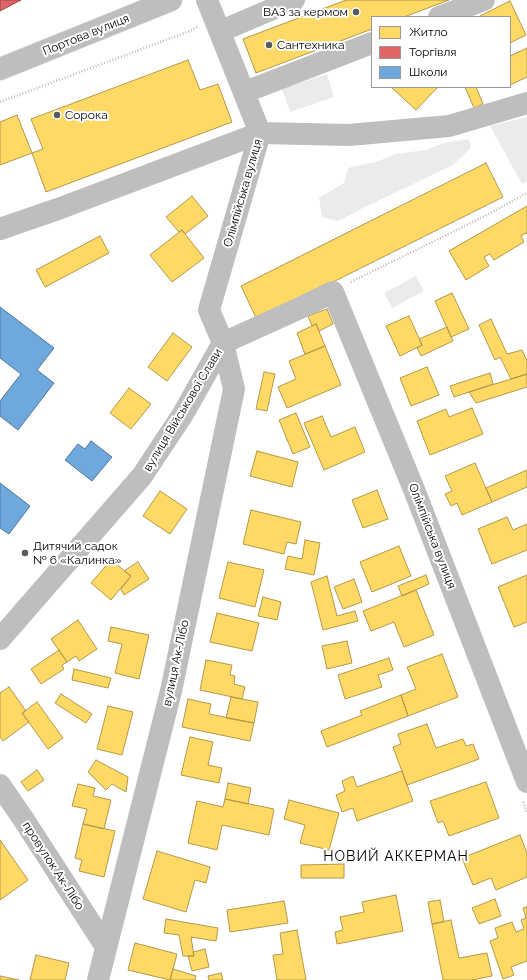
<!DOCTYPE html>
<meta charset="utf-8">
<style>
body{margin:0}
#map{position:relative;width:527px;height:980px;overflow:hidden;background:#fff;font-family:Raleway,sans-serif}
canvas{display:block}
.legend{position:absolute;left:371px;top:16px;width:140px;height:72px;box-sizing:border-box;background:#fff;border:1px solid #999;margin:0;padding:5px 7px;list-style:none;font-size:12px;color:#000}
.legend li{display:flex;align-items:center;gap:8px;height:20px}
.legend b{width:20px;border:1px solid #999}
</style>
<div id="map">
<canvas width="527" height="980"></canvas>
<ul class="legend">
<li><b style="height:11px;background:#ffd966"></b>Житло</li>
<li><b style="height:11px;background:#e06666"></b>Торгівля</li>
<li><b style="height:11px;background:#6fa8dc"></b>Школи</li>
</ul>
</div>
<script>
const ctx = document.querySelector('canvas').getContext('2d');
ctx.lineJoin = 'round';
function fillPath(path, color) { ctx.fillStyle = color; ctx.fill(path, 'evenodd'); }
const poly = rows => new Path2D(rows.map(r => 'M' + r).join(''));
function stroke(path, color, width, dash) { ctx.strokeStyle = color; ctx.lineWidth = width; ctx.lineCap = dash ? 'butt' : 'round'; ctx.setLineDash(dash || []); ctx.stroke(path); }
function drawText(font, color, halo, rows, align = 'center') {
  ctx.font = font + ' Raleway,sans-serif'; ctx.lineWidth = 4; ctx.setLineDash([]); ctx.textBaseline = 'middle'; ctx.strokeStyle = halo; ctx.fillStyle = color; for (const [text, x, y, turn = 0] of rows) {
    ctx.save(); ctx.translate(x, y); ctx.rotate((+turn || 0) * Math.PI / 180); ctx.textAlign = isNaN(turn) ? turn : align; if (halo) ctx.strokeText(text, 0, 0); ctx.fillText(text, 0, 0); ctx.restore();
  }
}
const green = poly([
 [327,74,334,97,290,112,282,89],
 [527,117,527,182,522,184,490,126],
 [468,139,471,144,470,149,453,165,363,208,338,221,322,217,319,198,344,183,348,168,379,161,395,154,426,150,443,143],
 [416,276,424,291,392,308,384,293]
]);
const homes = poly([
 [346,0,449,0,404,17,372,17,372,29,256,73,243,39,346,0],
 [510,1,526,35,510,43,510,17,481,17,480,16,510,1],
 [527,48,527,77,510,85,510,56,527,48],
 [188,60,200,90,218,84,232,122,46,192,32,153,43,149,31,119,188,60],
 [391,87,438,87,416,110,391,87],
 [465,87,476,87,483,104,474,108,465,87],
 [17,115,32,153,0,165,0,122,17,115],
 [486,163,503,197,257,320,241,286,486,163],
 [192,196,208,216,185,234,182,230,179,232,166,217,192,196],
 [527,206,527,234,526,233,521,236,524,242,494,260,490,254,484,257,489,266,466,280,449,251,527,206],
 [182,230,204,258,172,282,150,255,182,230],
 [100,236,109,253,45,287,36,270,100,236],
 [452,293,469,329,451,337,435,301,452,293],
 [327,309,333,324,319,331,316,324,312,326,308,316,327,309],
 [409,316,422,345,400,356,386,326,409,316],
 [491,319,507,354,522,350,527,361,527,374,511,379,500,357,495,360,479,325,491,319],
 [316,324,325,346,305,354,297,333,316,324],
 [447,327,453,341,421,356,417,348,422,345,419,339,447,327],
 [173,333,192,347,167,381,148,367,173,333],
 [325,346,341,385,287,408,278,387,296,379,289,361,325,346],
 [427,367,439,395,411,406,400,378,427,367],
 [264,372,275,374,267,411,256,409,264,372],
 [490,373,493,384,454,397,450,386,490,373],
 [527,374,527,387,476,403,469,392,527,374],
 [129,388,151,404,131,429,110,413,129,388],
 [472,408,483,434,430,455,417,421,446,409,449,417,472,408],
 [296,413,310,447,293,454,279,420,296,413],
 [322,416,331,437,355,427,365,452,324,470,304,423,322,416],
 [257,451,298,462,292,487,250,476,257,451],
 [475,463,492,502,462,515,457,503,451,506,445,494,452,491,445,476,475,463],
 [527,470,527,487,492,502,486,488,527,470],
 [377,490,388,519,363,528,352,500,377,490],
 [160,491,187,509,170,534,143,516,160,491],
 [251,510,301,522,296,544,287,542,284,554,243,544,251,510],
 [507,517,513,530,527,524,527,550,492,564,478,529,507,517],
 [305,540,320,543,314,575,285,569,288,556,302,559,305,540],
 [399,546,411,576,372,592,360,562,399,546],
 [111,560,131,576,111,600,91,583,111,560],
 [138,562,149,579,124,595,121,589,131,576,124,571,138,562],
 [228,562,264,570,255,607,219,598,228,562],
 [426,575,429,584,402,596,398,586,426,575],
 [527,575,527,622,514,627,498,587,527,575],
 [327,576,337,616,355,611,358,621,323,630,311,582,327,576],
 [354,579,362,602,343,609,334,587,354,579],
 [416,590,434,635,404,647,394,622,371,631,363,611,416,590],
 [263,597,281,602,277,620,258,616,263,597],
 [217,613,259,623,252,651,210,642,217,613],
 [78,620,97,649,79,661,76,656,67,662,51,639,78,620],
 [111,627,149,635,139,679,115,673,122,644,108,641,111,627],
 [347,641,352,663,327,669,322,646,347,641],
 [59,650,67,662,62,665,64,669,41,684,31,669,59,650],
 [442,654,458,697,408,716,401,695,416,689,407,667,442,654],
 [389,658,393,670,378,675,382,687,345,699,338,675,389,658],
 [206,660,232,665,230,675,235,676,234,684,245,687,242,699,200,690,206,660],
 [74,669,111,678,108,688,72,680,74,669],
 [9,687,26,711,22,713,29,722,3,741,0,737,0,693,9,687],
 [61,694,92,714,86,723,55,703,61,694],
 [401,695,408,716,327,747,321,731,362,715,360,711,401,695],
 [231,697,258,702,254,723,226,718,231,697],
 [188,699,211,704,209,714,254,723,250,741,182,727,188,699],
 [37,702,63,738,48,749,22,713,37,702],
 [108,706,133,712,122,755,97,749,108,706],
 [427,724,436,748,463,739,466,746,473,744,479,759,407,785,393,747,401,744,398,734,427,724],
 [190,737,213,742,208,765,222,768,219,783,181,775,190,737],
 [96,760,128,777,126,792,112,784,106,790,88,772,96,760],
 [37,770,44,780,28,791,21,782,37,770],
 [402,771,413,801,357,821,353,808,342,812,336,795,345,791,342,781,353,776,357,787,402,771],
 [486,782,499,818,449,836,443,821,438,823,430,801,486,782],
 [228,783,251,788,248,804,225,799,228,783],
 [78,784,95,788,93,796,111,800,104,829,83,824,87,809,72,806,78,784],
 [225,799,274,809,269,835,222,825,217,850,188,843,197,801,223,807,225,799],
 [289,800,339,813,329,850,300,843,305,825,284,819,289,800],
 [83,824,115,831,104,877,79,871,82,860,75,858,83,824],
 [520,835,527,853,527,877,496,890,491,878,473,885,462,858,520,835],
 [0,840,28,880,0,900,0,840],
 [157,851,210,867,206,883,195,880,186,912,143,899,157,851],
 [344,864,344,878,301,878,301,865,344,864],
 [396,895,403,931,337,944,335,932,343,930,340,917,364,912,362,902,396,895],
 [495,899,501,916,479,924,472,908,495,899],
 [440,900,444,922,432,924,428,902,440,900],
 [284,901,288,923,230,932,227,910,284,901],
 [527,907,527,961,511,967,514,975,503,979,490,941,498,938,495,928,512,922,516,932,524,929,521,920,526,918,523,908,527,907],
 [166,919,218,928,216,941,191,937,194,956,183,956,179,935,164,933,166,919],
 [451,920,459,958,487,953,492,976,472,980,443,980,432,924,451,920],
 [297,930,306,980,277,980,273,955,283,954,280,933,297,930],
 [135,943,177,954,170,980,128,970,135,943],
 [205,949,209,967,192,971,188,956,194,956,193,952,205,949],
 [36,955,69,963,65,980,30,980,36,955],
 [173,969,196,976,195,980,170,980,173,969],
 [221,973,223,980,209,980,208,976,221,973],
 [0,976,19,980,0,980,0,976]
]);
const shops = poly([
 [0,0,21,0,0,11,0,0]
]);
const schools = poly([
 [0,307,54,348,37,370,54,383,18,430,0,416,0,401,21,374,0,358,0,307],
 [91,441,112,457,92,481,65,460,78,444,85,449,91,441],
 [0,483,30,506,9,534,0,528,0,483]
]);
const path = poly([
 [0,102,190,31,197,27],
 [351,282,485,216,527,193],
 [523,802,527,813]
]);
const minor = poly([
 [439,17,484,0],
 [221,31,294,0],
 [245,92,372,43],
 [0,229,58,209,260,133,349,135,449,126,527,103],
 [223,343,298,309,333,292,415,492,527,782],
 [0,639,142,476,183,414,223,343],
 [0,785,24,820,106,947],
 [98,980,171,691,234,389,223,343,209,310,260,133,207,0]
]);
const major = poly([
 [0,69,171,0]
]);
const markers = [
 [356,12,4,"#595959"],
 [269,45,4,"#595959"],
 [57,115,4,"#595959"],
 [25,553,4,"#595959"]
];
const poiNames = [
 ["ВАЗ за кермом",348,12,"right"],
 ["Сантехника",277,45],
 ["Сорока",65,115],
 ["Дитячий садок",33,546],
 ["№ 6 «Калинка»",33,560]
];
const streetNames = [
 ["Портова вулиця",86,35,-22],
 ["Олімпійська вулиця",243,193,-74],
 ["вулиця Військової Слави",183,410,-59],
 ["Олімпійська вулиця",432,536,69],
 ["вулиця Ак-Лібо",176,663,-78],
 ["провулок Ак-Лібо",53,866,57]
];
const quarterNames = [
 ["НОВИЙ АККЕРМАН",396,857]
];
fillPath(green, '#ebebeb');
fillPath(homes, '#ffd966');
stroke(homes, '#b29847', 1);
fillPath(shops, '#e06666');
stroke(shops, '#9d4747', 1);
fillPath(schools, '#6fa8dc');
stroke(schools, '#4e769a', 1);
stroke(major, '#dbdbdb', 23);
stroke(path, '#b9b9b9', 2.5, [1, 2]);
stroke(minor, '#bebebe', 22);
stroke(major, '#bebebe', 22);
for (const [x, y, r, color] of markers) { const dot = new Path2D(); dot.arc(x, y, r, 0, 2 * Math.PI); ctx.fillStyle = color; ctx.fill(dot); stroke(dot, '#fff', 1.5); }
drawText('12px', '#000', '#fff', poiNames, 'left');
drawText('12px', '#000', '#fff', streetNames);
ctx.letterSpacing = '1px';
drawText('14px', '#000', '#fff', quarterNames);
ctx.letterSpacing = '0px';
</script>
